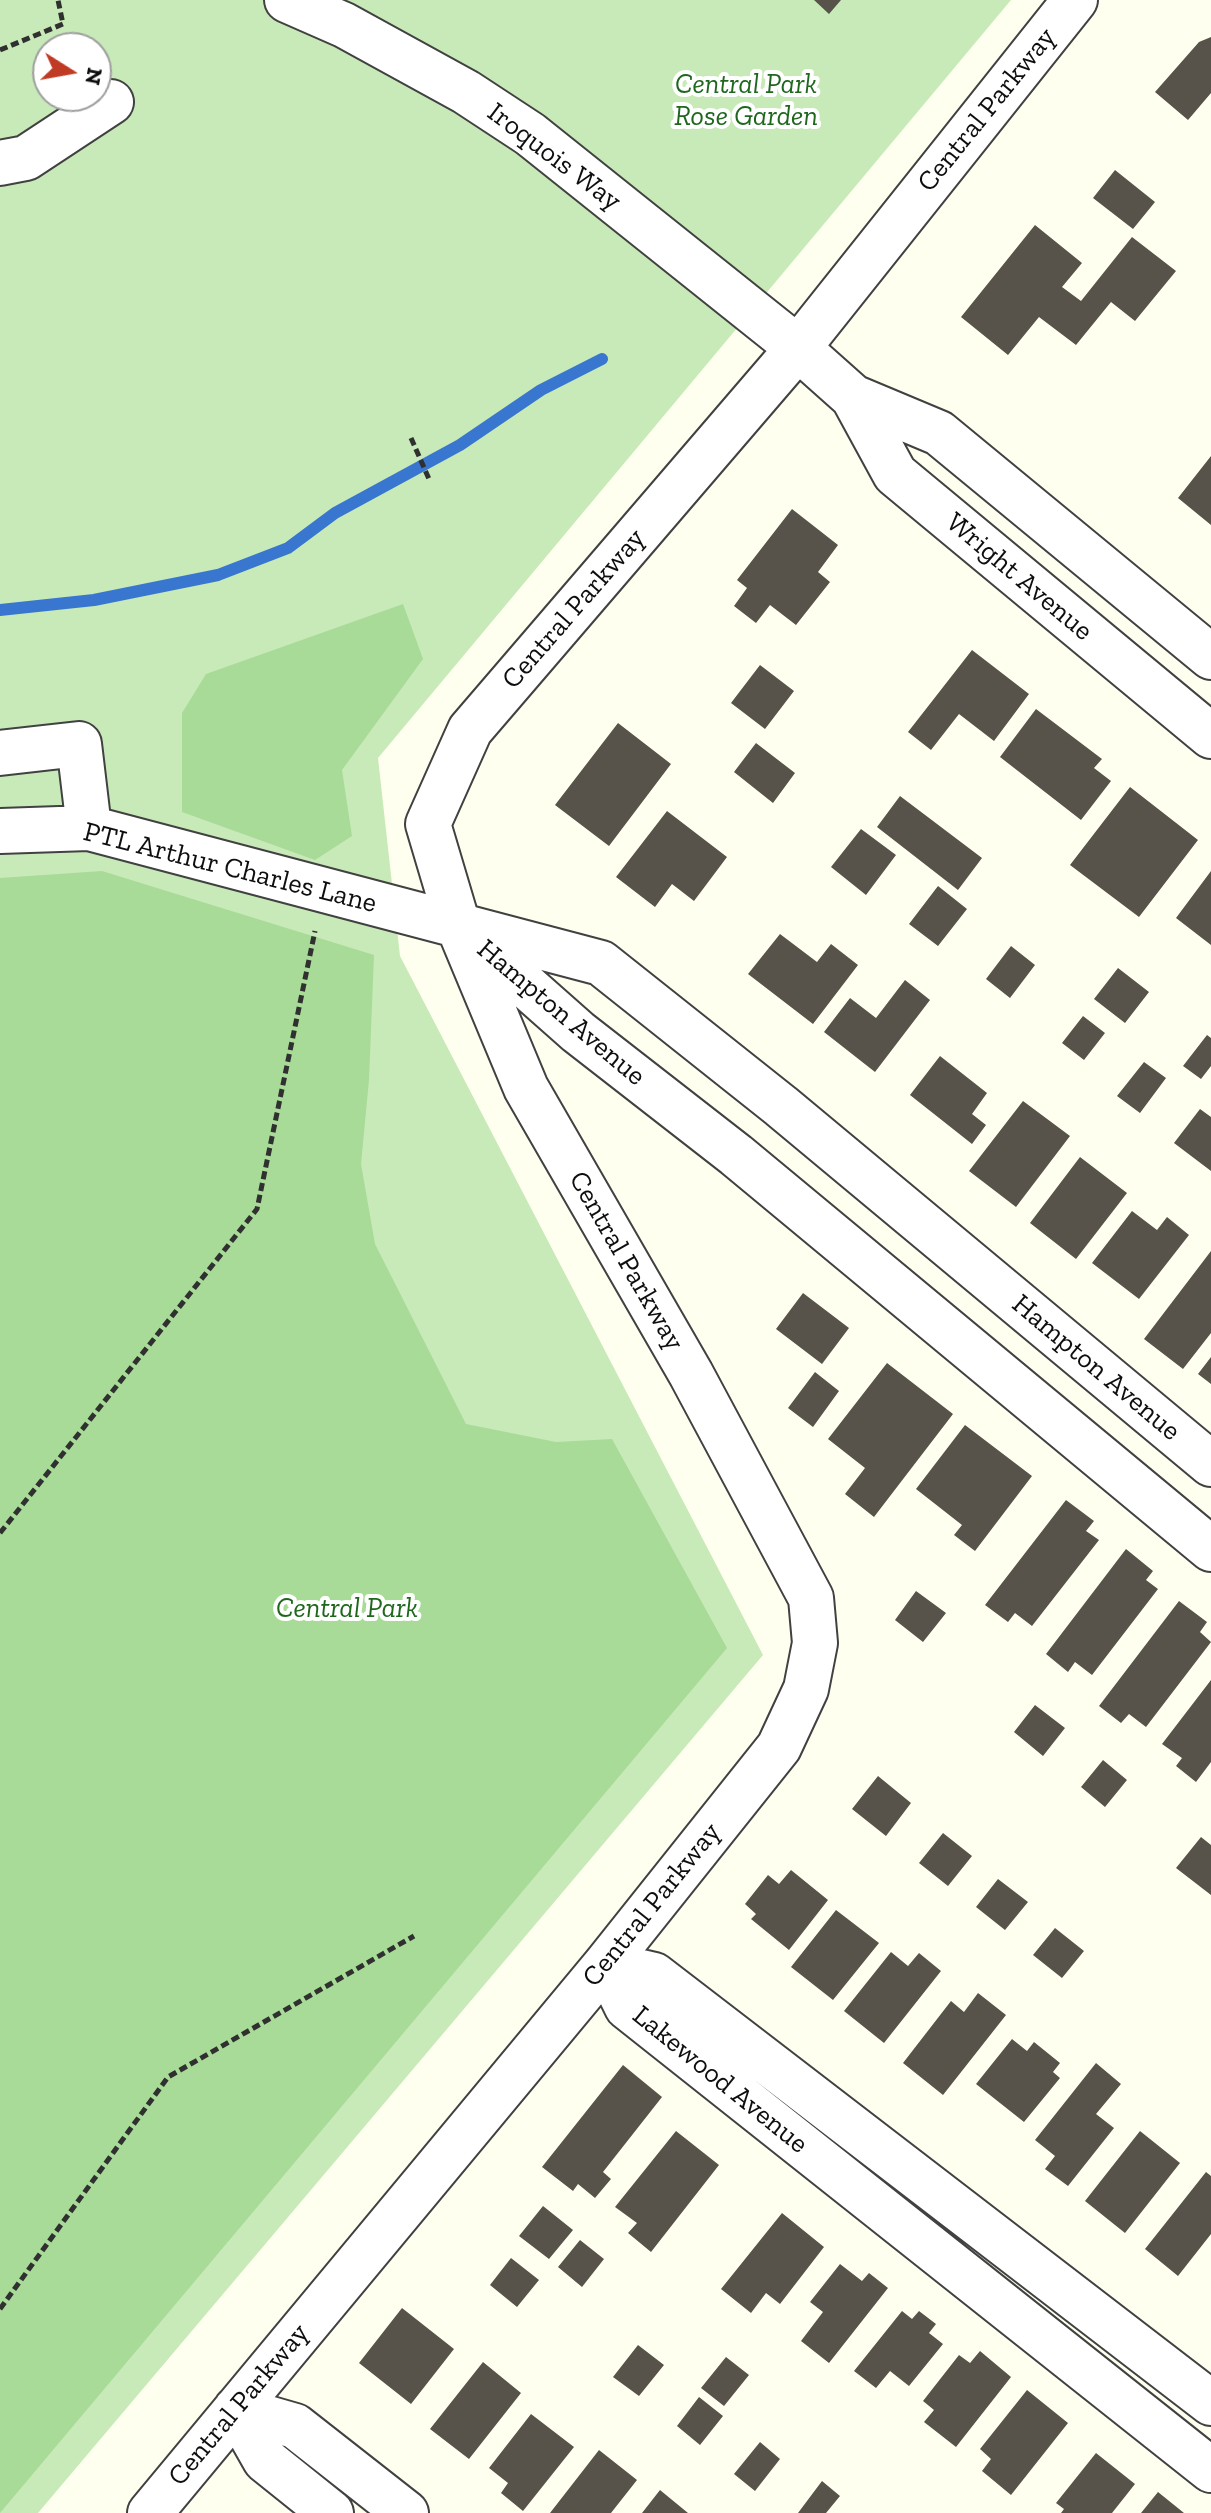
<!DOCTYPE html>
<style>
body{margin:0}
#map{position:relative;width:1211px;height:2513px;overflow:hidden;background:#ffffef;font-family:"Zilla Slab",serif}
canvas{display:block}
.north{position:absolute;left:32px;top:32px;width:80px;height:80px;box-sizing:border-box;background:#fff;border:2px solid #9f9f9f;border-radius:50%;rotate:101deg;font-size:22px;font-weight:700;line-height:32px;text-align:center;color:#0e0e0e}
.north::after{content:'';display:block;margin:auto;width:28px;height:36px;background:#c03b24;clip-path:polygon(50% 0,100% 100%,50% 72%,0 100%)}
</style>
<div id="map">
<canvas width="1211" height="2513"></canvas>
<div class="north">N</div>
</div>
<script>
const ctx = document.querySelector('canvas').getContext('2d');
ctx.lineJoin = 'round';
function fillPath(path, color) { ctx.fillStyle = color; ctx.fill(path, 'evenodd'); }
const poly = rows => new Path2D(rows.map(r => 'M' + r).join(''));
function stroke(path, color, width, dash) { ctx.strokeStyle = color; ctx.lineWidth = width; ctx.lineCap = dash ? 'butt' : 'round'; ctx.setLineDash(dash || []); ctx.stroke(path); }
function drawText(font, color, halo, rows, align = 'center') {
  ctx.font = font + ' "Zilla Slab",serif'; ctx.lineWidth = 8; ctx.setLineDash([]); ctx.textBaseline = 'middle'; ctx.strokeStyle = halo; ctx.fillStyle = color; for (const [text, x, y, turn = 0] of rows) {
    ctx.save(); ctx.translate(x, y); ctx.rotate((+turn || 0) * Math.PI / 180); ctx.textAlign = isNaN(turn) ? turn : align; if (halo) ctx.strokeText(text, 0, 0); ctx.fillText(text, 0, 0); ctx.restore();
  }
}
const green = poly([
 [0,0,1011,0,378,758,400,956,763,1655,38,2513,0,2513],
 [48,48,96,48,96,96,48,96]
]);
const forest = poly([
 [403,604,423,659,342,770,352,836,315,860,182,812,182,713,206,674],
 [102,871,374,955,369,1080,361,1164,375,1244,466,1424,556,1442,612,1439,727,1648,0,2513,0,878]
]);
const stream = poly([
 [0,610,94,600,218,575,288,548,335,513,460,445,541,390,602,359]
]);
const building = poly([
 [814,0,841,0,829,14],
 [1211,37,1211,93,1188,120,1155,92,1199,42],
 [1115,170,1155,202,1133,229,1093,198],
 [1035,225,1082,263,1062,287,1081,301,1132,237,1176,271,1135,321,1111,302,1076,345,1039,317,1008,355,961,317],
 [1211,456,1211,525,1178,498],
 [792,509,838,545,818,572,830,582,796,625,770,605,756,623,734,606,747,588,737,580],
 [972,650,1029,694,994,741,959,714,931,750,908,732],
 [760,665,794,691,765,729,731,703],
 [1036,709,1102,759,1094,768,1111,781,1081,820,1000,757],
 [618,723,671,764,609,846,555,805],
 [756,743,795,773,773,803,734,772],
 [1130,787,1198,840,1139,917,1070,865],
 [900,796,982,858,958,890,877,827],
 [667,811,727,857,694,901,672,884,655,907,616,877],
 [861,829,896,855,866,895,831,867],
 [1211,871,1211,945,1176,918],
 [938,886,967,909,938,946,909,924],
 [780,934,817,962,831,944,858,965,813,1024,748,974],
 [1011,946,1035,965,1010,998,986,979],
 [1118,968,1149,992,1125,1023,1094,999],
 [905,980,930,1000,875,1072,824,1032,850,998,876,1018],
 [1083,1016,1105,1033,1084,1060,1062,1043],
 [1207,1035,1211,1038,1211,1066,1201,1079,1183,1066],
 [940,1056,987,1093,972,1114,986,1125,972,1144,910,1095],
 [1144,1062,1166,1078,1140,1113,1117,1096],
 [1023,1101,1070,1136,1016,1207,969,1171],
 [1200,1109,1211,1117,1211,1171,1174,1143],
 [1080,1157,1127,1193,1076,1259,1030,1223],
 [1132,1211,1157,1230,1167,1217,1189,1235,1139,1299,1092,1263],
 [1211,1251,1211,1333,1183,1369,1144,1339],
 [803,1293,849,1328,822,1364,776,1329],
 [1211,1357,1211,1384,1198,1374],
 [887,1363,953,1414,874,1517,845,1494,865,1468,828,1439],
 [815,1372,839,1391,813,1427,788,1408],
 [965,1425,1032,1476,975,1551,954,1535,962,1525,916,1489],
 [1066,1500,1094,1521,1086,1531,1099,1540,1032,1626,1015,1613,1008,1622,985,1605],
 [1126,1549,1153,1571,1146,1580,1158,1589,1092,1675,1075,1662,1068,1672,1046,1654],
 [916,1591,946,1613,923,1642,895,1620],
 [1179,1601,1207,1622,1200,1632,1211,1642,1146,1727,1129,1714,1121,1723,1099,1706],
 [1211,1680,1211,1762,1196,1782,1176,1766,1182,1758,1162,1744],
 [1035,1705,1065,1728,1043,1756,1014,1732],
 [1103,1760,1127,1780,1105,1807,1081,1787],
 [878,1776,911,1803,886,1836,852,1809],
 [943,1833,972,1856,948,1886,919,1863],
 [1201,1837,1211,1845,1211,1895,1176,1868],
 [791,1870,828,1900,789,1950,751,1919,756,1914,745,1904,768,1875,779,1884],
 [998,1879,1028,1902,1005,1930,976,1907],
 [836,1910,879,1943,833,2000,791,1967],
 [1055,1928,1084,1951,1062,1978,1033,1955],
 [891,1952,908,1966,919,1953,941,1971,884,2043,844,2011],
 [978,1993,1006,2015,943,2095,903,2063,951,2001,964,2012],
 [1012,2039,1027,2051,1034,2042,1060,2063,1053,2072,1060,2078,1024,2122,976,2084],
 [1096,2063,1121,2084,1096,2114,1114,2128,1068,2186,1045,2169,1055,2156,1035,2140],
 [623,2065,662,2097,603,2172,611,2179,595,2198,578,2184,573,2191,542,2167],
 [676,2131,719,2165,651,2252,628,2233,637,2223,615,2207],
 [1140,2131,1180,2163,1125,2233,1085,2201],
 [1206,2172,1211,2176,1211,2234,1178,2276,1145,2249],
 [543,2206,573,2230,549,2259,519,2236],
 [782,2213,824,2247,780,2304,766,2293,751,2313,721,2289],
 [580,2240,604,2259,582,2287,558,2267],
 [511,2258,539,2280,517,2307,490,2285],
 [840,2264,862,2281,869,2273,888,2288,829,2363,801,2341,823,2312,810,2302],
 [402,2308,454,2349,411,2404,359,2363],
 [902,2311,912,2319,919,2311,936,2324,929,2333,943,2344,909,2386,890,2371,876,2388,854,2371],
 [638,2345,664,2365,639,2396,613,2377],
 [980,2351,1011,2377,956,2447,924,2422,934,2410,923,2401,959,2355,970,2363],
 [726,2357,749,2375,724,2406,701,2388],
 [483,2362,521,2393,469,2459,430,2429],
 [1027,2390,1068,2423,1011,2495,982,2471,991,2459,980,2449],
 [699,2397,723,2416,700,2445,677,2426],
 [531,2414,574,2447,523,2511,501,2493,508,2483,489,2468],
 [760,2442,780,2459,755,2491,734,2474],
 [599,2450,637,2480,611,2513,550,2513],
 [1096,2453,1135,2484,1112,2513,1061,2513,1064,2509,1056,2503],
 [822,2481,840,2496,826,2513,798,2513],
 [660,2490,688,2513,642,2513],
 [1158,2492,1184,2513,1141,2513]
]);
const path = poly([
 [0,50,63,24,58,0],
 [411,438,429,479],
 [0,1533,257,1209,315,931],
 [0,2309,168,2077,414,1936]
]);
const minor = poly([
 [287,0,344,25,466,92,530,134,798,348,853,397,895,474,1211,736],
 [0,163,26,158,111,102],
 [853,397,939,433,1211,657],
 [0,753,79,744,89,828],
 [0,831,89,828,601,963,781,1106,1211,1464],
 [465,932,578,1032,736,1155,1211,1549],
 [606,1964,627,2007,1211,2470],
 [606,1964,654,1975,1211,2403],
 [236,2409,295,2426,406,2513],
 [236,2409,265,2460,331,2513],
 [150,2513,606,1964,779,1747,806,1689,815,1643,811,1598,691,1374,526,1088,458,925,428,824,470,730,798,348,1075,0]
]);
const parkNames = [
 ["Central Park",746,85],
 ["Rose Garden",746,117],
 ["Central Park",347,1609]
];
const streetNames = [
 ["Central Parkway",987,110,-51],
 ["Iroquois Way",554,157,37],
 ["Wright Avenue",1019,577,40],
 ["Central Parkway",574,609,-49],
 ["PTL Arthur Charles Lane",230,868,14],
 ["Hampton Avenue",561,1013,40],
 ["Central Parkway",626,1261,60],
 ["Hampton Avenue",1096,1368,40],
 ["Central Parkway",652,1905,-51],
 ["Lakewood Avenue",720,2080,39],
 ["Central Parkway",239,2405,-50]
];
fillPath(green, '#c8eab8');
fillPath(forest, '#a8db97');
stroke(stream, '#3976cf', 12);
fillPath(building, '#57524a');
stroke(minor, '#414141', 48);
stroke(path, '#303030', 5, [8, 4]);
stroke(minor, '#fff', 44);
drawText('italic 28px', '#1e671d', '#fff', parkNames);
drawText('28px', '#0e0e0e', '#fff', streetNames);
</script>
